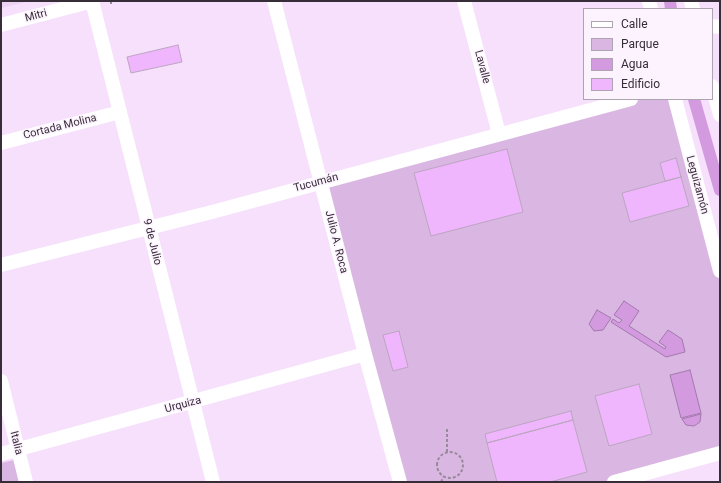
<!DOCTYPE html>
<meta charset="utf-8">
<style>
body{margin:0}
#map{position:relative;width:721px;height:483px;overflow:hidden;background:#f7e0fc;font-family:Roboto,sans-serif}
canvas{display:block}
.frame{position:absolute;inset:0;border:2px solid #362d38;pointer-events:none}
.legend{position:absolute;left:583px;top:8px;width:130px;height:92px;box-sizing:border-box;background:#fcf3fe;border:1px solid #ada4af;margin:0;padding:5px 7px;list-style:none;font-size:12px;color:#362d38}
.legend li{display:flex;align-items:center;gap:8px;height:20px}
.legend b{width:20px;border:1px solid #ada4af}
</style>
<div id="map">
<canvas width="721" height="483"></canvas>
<div class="frame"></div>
<ul class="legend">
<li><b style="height:5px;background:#fff"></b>Calle</li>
<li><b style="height:11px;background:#dab7e2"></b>Parque</li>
<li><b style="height:11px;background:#d39ae0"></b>Agua</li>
<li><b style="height:11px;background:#f0b6fd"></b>Edificio</li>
</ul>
</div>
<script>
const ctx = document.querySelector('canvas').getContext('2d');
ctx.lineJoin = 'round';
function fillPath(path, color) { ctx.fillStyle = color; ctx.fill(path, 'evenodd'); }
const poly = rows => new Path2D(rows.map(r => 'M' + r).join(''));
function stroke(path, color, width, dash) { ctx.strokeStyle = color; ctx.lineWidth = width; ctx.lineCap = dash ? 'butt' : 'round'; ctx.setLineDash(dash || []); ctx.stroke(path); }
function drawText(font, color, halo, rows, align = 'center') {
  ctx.font = font + ' Roboto,sans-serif'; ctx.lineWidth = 3; ctx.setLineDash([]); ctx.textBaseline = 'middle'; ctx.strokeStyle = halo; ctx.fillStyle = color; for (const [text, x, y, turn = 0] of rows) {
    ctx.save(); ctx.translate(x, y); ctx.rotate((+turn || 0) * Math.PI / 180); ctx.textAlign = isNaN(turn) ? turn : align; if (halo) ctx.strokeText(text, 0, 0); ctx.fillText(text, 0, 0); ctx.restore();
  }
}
const built = poly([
 [1,1,30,1,1,8]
]);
const green = poly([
 [631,99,675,99,720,271,720,453,614,482,400,482,321,182],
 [14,460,19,482,1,482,1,463]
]);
const water = poly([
 [624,301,639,311,629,326,665,349,666,347,659,342,668,330,682,339,685,352,666,357,611,322,613,319,619,323,622,320,614,315,624,301],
 [597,310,611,318,603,330,594,331,589,324,597,310],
 [690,370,701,413,681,418,670,375,690,370],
 [701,414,700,422,694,426,686,425,682,419,701,414]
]);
const canal = poly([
 [670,1,671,9],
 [694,99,720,190]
]);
const building = poly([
 [178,45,182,62,131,73,127,57,178,45],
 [507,149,523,212,431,236,414,173,507,149],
 [676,158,681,177,665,181,660,163,676,158],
 [681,177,689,206,630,222,622,193,681,177],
 [399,331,408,367,393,371,383,335,399,331],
 [639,384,652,434,609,446,595,396,639,384],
 [571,411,573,420,487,443,485,434,571,411],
 [573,420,587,472,550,482,497,482,487,443,573,420]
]);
const path = poly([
 [111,1,111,4],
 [447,429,447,452],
 '437 465a13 13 0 1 1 26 0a13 13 0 1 1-26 0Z',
 [441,482,444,476]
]);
const street = poly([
 [92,1,213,482],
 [274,1,365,354,400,482],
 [464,1,499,134],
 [649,1,651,9],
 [691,1,693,9],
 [1,25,93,1],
 [712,26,720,27],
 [712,86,720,115],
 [675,99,720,271],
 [1,143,120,112],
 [1,265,212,212,631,99],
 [1,381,26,482],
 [1,454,365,354],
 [614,482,720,453]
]);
const streetNames = [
 ["Mitri",36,16,-15],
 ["Lavalle",482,67,75],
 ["Cortada Molina",60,127,-14],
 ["Tucumán",316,183,-15],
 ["Leguizamón",697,185,75],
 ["9 de Julio",152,242,76],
 ["Julio A. Roca",336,242,76],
 ["Urquiza",183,405,-15],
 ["Italia",16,443,76]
];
fillPath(built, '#edd2f3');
fillPath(green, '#dab7e2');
fillPath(water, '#d39ae0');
stroke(water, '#a479ae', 1);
stroke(canal, '#d39ae0', 12);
fillPath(building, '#f0b6fd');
stroke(building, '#bba6c0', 1);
stroke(path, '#99899c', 2, [3, 2]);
stroke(street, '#fff', 14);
drawText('11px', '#362d38', '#fcf3fe', streetNames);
</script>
